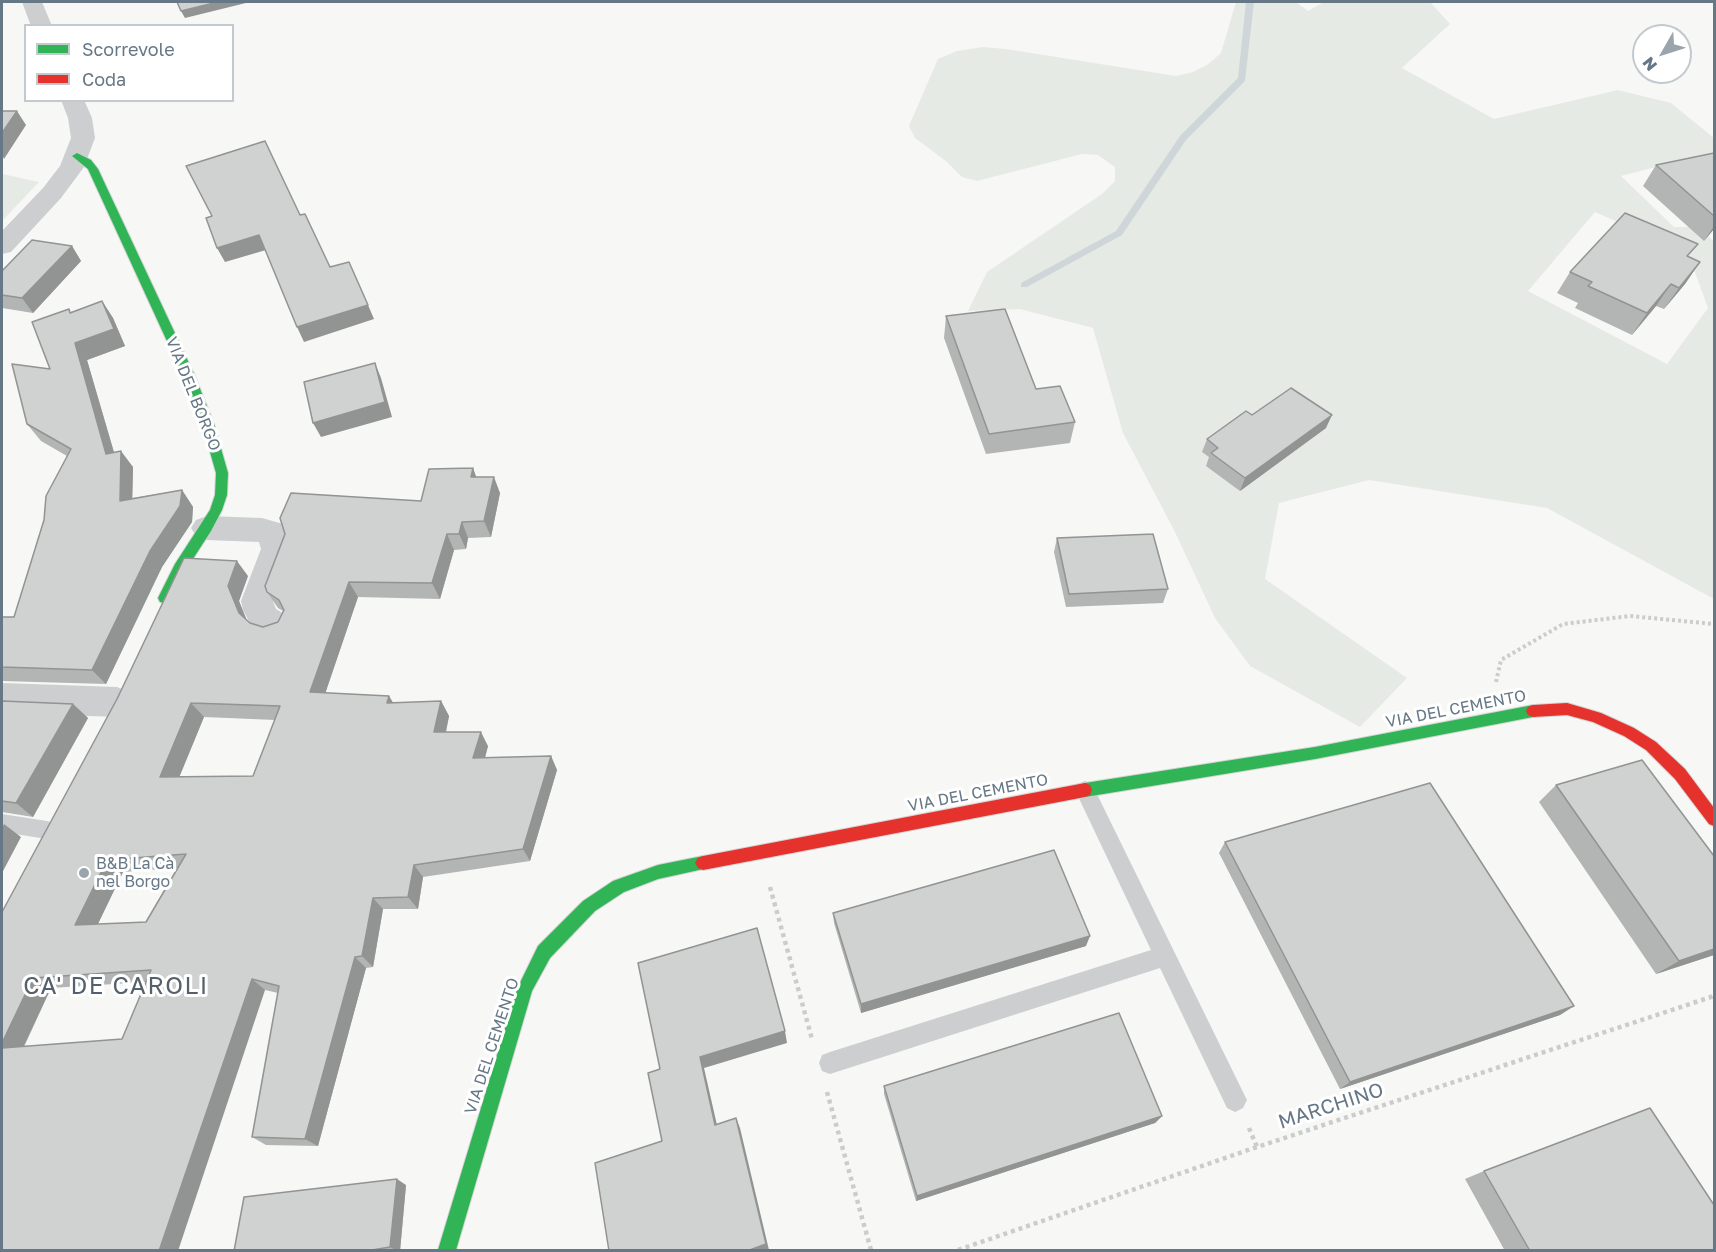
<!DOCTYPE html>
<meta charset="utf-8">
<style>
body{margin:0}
#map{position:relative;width:1716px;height:1252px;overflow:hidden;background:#f7f7f6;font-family:"Golos Text",sans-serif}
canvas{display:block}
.frame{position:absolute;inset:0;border:3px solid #667786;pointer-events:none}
.legend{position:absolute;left:24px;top:24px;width:210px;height:78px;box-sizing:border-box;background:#fff;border:2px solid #c2c9cf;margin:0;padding:8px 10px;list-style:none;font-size:18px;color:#667786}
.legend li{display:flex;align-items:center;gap:12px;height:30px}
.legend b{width:30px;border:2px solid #c2c9cf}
.north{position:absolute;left:1632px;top:24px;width:60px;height:60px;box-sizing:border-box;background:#fff;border:2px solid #c2c9cf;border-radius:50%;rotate:231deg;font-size:16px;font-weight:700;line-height:24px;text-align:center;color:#667786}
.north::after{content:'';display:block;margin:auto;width:21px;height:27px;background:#99a4ad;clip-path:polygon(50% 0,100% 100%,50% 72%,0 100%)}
</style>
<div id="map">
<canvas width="1716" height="1252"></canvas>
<div class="frame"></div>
<ul class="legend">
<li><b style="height:8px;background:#30b455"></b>Scorrevole</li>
<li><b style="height:8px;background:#e5322d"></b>Coda</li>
</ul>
<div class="north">N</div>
</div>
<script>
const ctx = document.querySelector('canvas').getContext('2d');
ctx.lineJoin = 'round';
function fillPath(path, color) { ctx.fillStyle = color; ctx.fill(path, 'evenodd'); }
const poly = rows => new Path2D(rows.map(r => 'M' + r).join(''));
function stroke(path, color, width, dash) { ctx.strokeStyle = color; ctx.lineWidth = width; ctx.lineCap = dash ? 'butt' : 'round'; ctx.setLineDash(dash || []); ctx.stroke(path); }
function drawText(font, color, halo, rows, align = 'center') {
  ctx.font = font + ' "Golos Text",sans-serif'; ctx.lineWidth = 6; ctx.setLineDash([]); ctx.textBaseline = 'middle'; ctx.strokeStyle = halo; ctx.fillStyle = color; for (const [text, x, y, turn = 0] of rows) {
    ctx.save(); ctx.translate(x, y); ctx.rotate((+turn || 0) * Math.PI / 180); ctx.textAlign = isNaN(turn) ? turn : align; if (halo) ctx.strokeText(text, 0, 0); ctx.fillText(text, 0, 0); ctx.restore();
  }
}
const green = poly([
 [1236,2,1296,2,1308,11,1324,2,1430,2,1450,24,1402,68,1494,119,1618,90,1671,103,1714,138,1714,152,1621,176,1674,227,1698,227,1714,241,1714,599,1547,508,1369,480,1279,503,1265,579,1407,678,1360,727,1250,666,1215,618,1175,532,1123,433,1093,328,1020,309,968,311,987,272,1102,194,1115,181,1115,167,1098,155,1082,154,977,181,962,177,947,162,915,138,909,126,938,59,957,51,983,47,1006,49,1176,76,1193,72,1207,65,1221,53],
 [1595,212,1688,253,1708,308,1667,364,1528,291],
 [2,174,39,182,2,221]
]);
const stream = poly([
 [1246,2,1254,2,1245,81,1186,140,1122,235,1027,287,1021,287,1021,283,1116,231,1180,136,1238,78,1246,2]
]);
const pathFar1 = poly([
 [1496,682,1501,660,1563,624,1630,616,1714,624]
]);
const path = poly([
 [770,887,812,1039],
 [827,1092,871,1250],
 [1249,1128,1257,1147],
 [958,1250,1257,1147,1714,996]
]);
const lane = poly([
 [1085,781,1092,784,1243,1092,1247,1100,1243,1108,1235,1112,1227,1108,1160,968,830,1074,822,1071,819,1063,822,1055,830,1052,1151,950,1075,790,1078,784,1085,781],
 [2,814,47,821,54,823,57,830,54,837,47,839,2,832,2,814]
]);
const street = poly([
 [22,2,42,2,52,26,31,26,22,2],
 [61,100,84,100,92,118,95,138,84,167,61,198,11,252,2,254,2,231,43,188,60,166,71,138,68,118,61,100],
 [207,516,262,518,283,524,293,549,273,601,276,609,287,616,292,626,287,636,275,640,263,636,252,627,243,610,241,601,261,549,259,542,207,540,196,536,191,528,196,520,207,516],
 [2,683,117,687,129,692,134,702,129,712,117,717,2,713,2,683]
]);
const fast = poly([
 [77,153,91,160,98,169,195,376,214,424,228,473,227,495,222,510,211,531,185,571,170,602,165,603,160,602,158,598,175,564,210,510,215,495,216,473,202,424,183,376,88,169,72,156,77,153],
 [1533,705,1538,707,1540,711,1538,715,1533,717,1315,759,1085,797,1080,795,1078,790,1080,785,1085,783,1315,747,1533,705],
 [703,856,708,858,711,863,708,868,658,879,624,892,595,911,550,958,532,991,456,1250,438,1250,517,989,538,946,583,901,613,881,658,865,703,856]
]);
const jam = poly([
 [1567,703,1601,713,1634,728,1656,742,1685,769,1714,808,1714,826,1709,824,1675,779,1646,750,1624,736,1593,722,1567,715,1533,717,1528,715,1526,711,1528,707,1533,705,1567,703],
 [1085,783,1090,785,1092,790,1090,795,1085,797,703,870,698,868,695,863,698,858,703,856,1085,783]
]);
const wall = poly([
 [1714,153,1714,229,1704,241,1643,186,1656,165],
 [72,246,81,261,33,313,2,308,2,271],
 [1689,257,1700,262,1685,284,1664,309,1656,306,1632,335,1575,308,1578,303,1557,293,1570,272],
 [102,301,113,318,125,346,87,360,114,452,133,467,132,498,182,490,193,507,192,522,162,567,106,684,2,681,2,617,14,617,67,456,41,441,27,424,50,369,71,312],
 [946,316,1036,389,1075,422,1070,443,986,454,944,338],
 [1252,415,1326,428,1240,491,1206,466,1209,457,1202,452,1207,439],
 [473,468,476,477,500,493,491,537,468,538,466,549,454,550,440,599,358,597,325,693,389,696,393,703,441,701,449,716,446,732,488,746,485,758,551,756,557,770,530,861,423,877,418,909,383,909,373,967,366,968,318,1146,266,1145,252,1137,278,993,265,990,2,1251,2,912,248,576,239,601,246,619,250,623,263,627,278,622,283,611,278,608,267,592,421,501],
 [204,717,275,720,253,776,179,777],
 [177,868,146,922,98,924,123,872],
 [146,982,122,1039,24,1047,51,988],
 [1057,538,1168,589,1163,603,1066,607,1054,552],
 [2,701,73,704,88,718,33,817,2,812],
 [1556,785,1714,856,1714,955,1656,974,1539,802],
 [1225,842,1574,1006,1560,1015,1340,1089,1219,853],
 [833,913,1086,946,861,1013,834,923],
 [884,1086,1162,1116,1155,1123,916,1201,884,1094],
 [1484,1171,1714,1251,1505,1251,1465,1179],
 [406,1185,400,1251,234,1251]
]);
const shadedWall = poly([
 [218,2,250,2,185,18,181,11],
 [17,111,26,125,4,159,2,155,2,133],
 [1714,226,1714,229,1704,241],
 [259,235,266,250,225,262,217,248],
 [72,246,81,261,33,313,22,298],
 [1700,262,1685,284,1664,309,1679,288],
 [1671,284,1656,306,1632,335,1647,313],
 [102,301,113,318,125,346,87,360,119,470,106,454,75,343],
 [368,305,374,319,304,342,297,327],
 [375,363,381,378,392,417,321,437,313,423],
 [1332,415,1326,428,1240,491,1245,478],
 [121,451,133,467,132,517,120,501],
 [473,468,479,485,471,477],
 [494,477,500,493,491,537,484,521],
 [182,490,193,507,192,522,162,567,106,684,92,670,150,551],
 [462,522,468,538,466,549,459,534],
 [447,534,454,550,440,599,432,583],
 [237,561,248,576,239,601,250,628,239,613,228,586],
 [349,582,358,597,321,706,310,692],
 [389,696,398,711,387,703],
 [441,701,449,716,443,746,434,732],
 [191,703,204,717,174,790,160,777],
 [73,704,88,718,33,817,16,803],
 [481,732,488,746,481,772,473,758],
 [551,756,557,770,530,861,523,849],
 [4,824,21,837,2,873,2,828],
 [107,860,123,872,92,936,75,925],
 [414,865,423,877,418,909,408,897],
 [373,898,383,909,373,967,362,956],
 [1090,936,1086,946,861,1013,861,1004],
 [1714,949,1714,955,1656,974,1679,961],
 [355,957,366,968,318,1146,305,1139],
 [33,978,51,988,18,1058,2,1050,2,1043],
 [252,979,265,990,178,1251,159,1251],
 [1574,1006,1560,1015,1340,1089,1350,1082],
 [785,1031,787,1043,704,1068,719,1134,715,1125,700,1057],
 [1162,1116,1155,1123,916,1201,917,1196],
 [736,1118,740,1128,769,1250,747,1251],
 [397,1179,406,1185,400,1251,397,1251,390,1247]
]);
const building = poly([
 [177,2,218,2,181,11,177,2],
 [2,111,17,111,2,133,2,111],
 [265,141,300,215,305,214,330,267,349,262,368,305,297,327,259,235,217,248,206,218,212,216,186,166,265,141],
 [1714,153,1714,216,1656,165,1714,153],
 [1625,213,1698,244,1687,256,1700,262,1679,288,1671,284,1647,313,1588,286,1592,282,1570,272,1625,213],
 [32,240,72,246,22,298,2,295,2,271,32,240],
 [102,301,114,329,75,343,106,454,121,451,120,501,182,490,180,506,150,551,92,670,2,667,2,617,14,617,44,520,46,496,71,449,27,424,12,364,50,369,32,322,69,309,70,313,102,301],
 [1005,309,1036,389,1060,386,1075,422,989,434,946,316,1005,309],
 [375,363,385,402,313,423,304,382,375,363],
 [1291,388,1332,415,1245,478,1211,453,1218,448,1207,439,1246,411,1252,415,1291,388],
 [473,468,471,477,494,477,484,521,462,522,459,534,447,534,432,583,349,582,310,692,389,696,387,703,441,701,434,732,481,732,473,758,551,756,523,849,414,865,408,897,373,898,362,956,355,957,305,1139,252,1137,279,986,252,979,159,1251,2,1251,2,1048,122,1039,151,970,33,978,2,1043,2,912,117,699,184,558,237,561,228,586,239,613,250,623,263,627,278,622,284,610,279,600,267,592,265,586,285,534,280,518,291,493,421,501,429,469,473,468],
 [191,703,280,706,253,776,160,777,191,703],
 [186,854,146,922,75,925,107,860,186,854],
 [1153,534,1168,589,1069,594,1057,538,1153,534],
 [2,701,73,704,16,803,2,801,2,701],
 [1642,760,1714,856,1714,949,1679,961,1556,785,1642,760],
 [1430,783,1574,1006,1350,1082,1225,842,1430,783],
 [1054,850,1090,936,861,1004,833,913,1054,850],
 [757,928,785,1031,700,1057,715,1125,736,1118,766,1244,747,1251,609,1251,595,1163,662,1141,648,1073,660,1069,638,963,757,928],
 [1119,1013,1162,1116,917,1196,884,1086,1119,1013],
 [1650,1108,1714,1205,1714,1251,1530,1251,1484,1171,1650,1108],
 [397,1179,390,1247,366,1251,234,1251,244,1197,397,1179]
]);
const markers = [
 [84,873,6,"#99a4ad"]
];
const streetNames = [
 ["VIA DEL BORGO",193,394,68],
 ["VIA DEL CEMENTO",1456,709,-11],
 ["VIA DEL CEMENTO",978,793,-11],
 ["VIA DEL CEMENTO",492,1046,-72]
];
const poiNames = [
 ["B&B La Cà",96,864],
 ["nel Borgo",96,882]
];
const nearStreetnames = [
 ["MARCHINO",1331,1106,-18]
];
const nearQuarternames = [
 ["CA' DE CAROLI",116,986]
];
fillPath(green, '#e6eae4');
fillPath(stream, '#cfd6d9');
stroke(fast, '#d3d5d5', 2);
stroke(jam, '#d3d5d5', 2);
stroke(pathFar1, '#cbcccc', 4, [3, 3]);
stroke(path, '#cbcccc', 4.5, [4, 4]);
fillPath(lane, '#cccecf');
fillPath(street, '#cccecf');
fillPath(fast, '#30b455');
fillPath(jam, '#e5322d');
fillPath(wall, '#b3b5b5');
fillPath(shadedWall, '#929393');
fillPath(building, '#d0d2d2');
stroke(building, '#929393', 1.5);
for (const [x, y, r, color] of markers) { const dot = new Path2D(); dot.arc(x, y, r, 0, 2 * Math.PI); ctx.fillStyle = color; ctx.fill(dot); stroke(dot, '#fff', 2); }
drawText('16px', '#667786', '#fff', streetNames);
drawText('16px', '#667786', '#fff', poiNames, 'left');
drawText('20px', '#667786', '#fff', nearStreetnames);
ctx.letterSpacing = '1.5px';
drawText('24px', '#54606b', '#fff', nearQuarternames);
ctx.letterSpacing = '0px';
</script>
